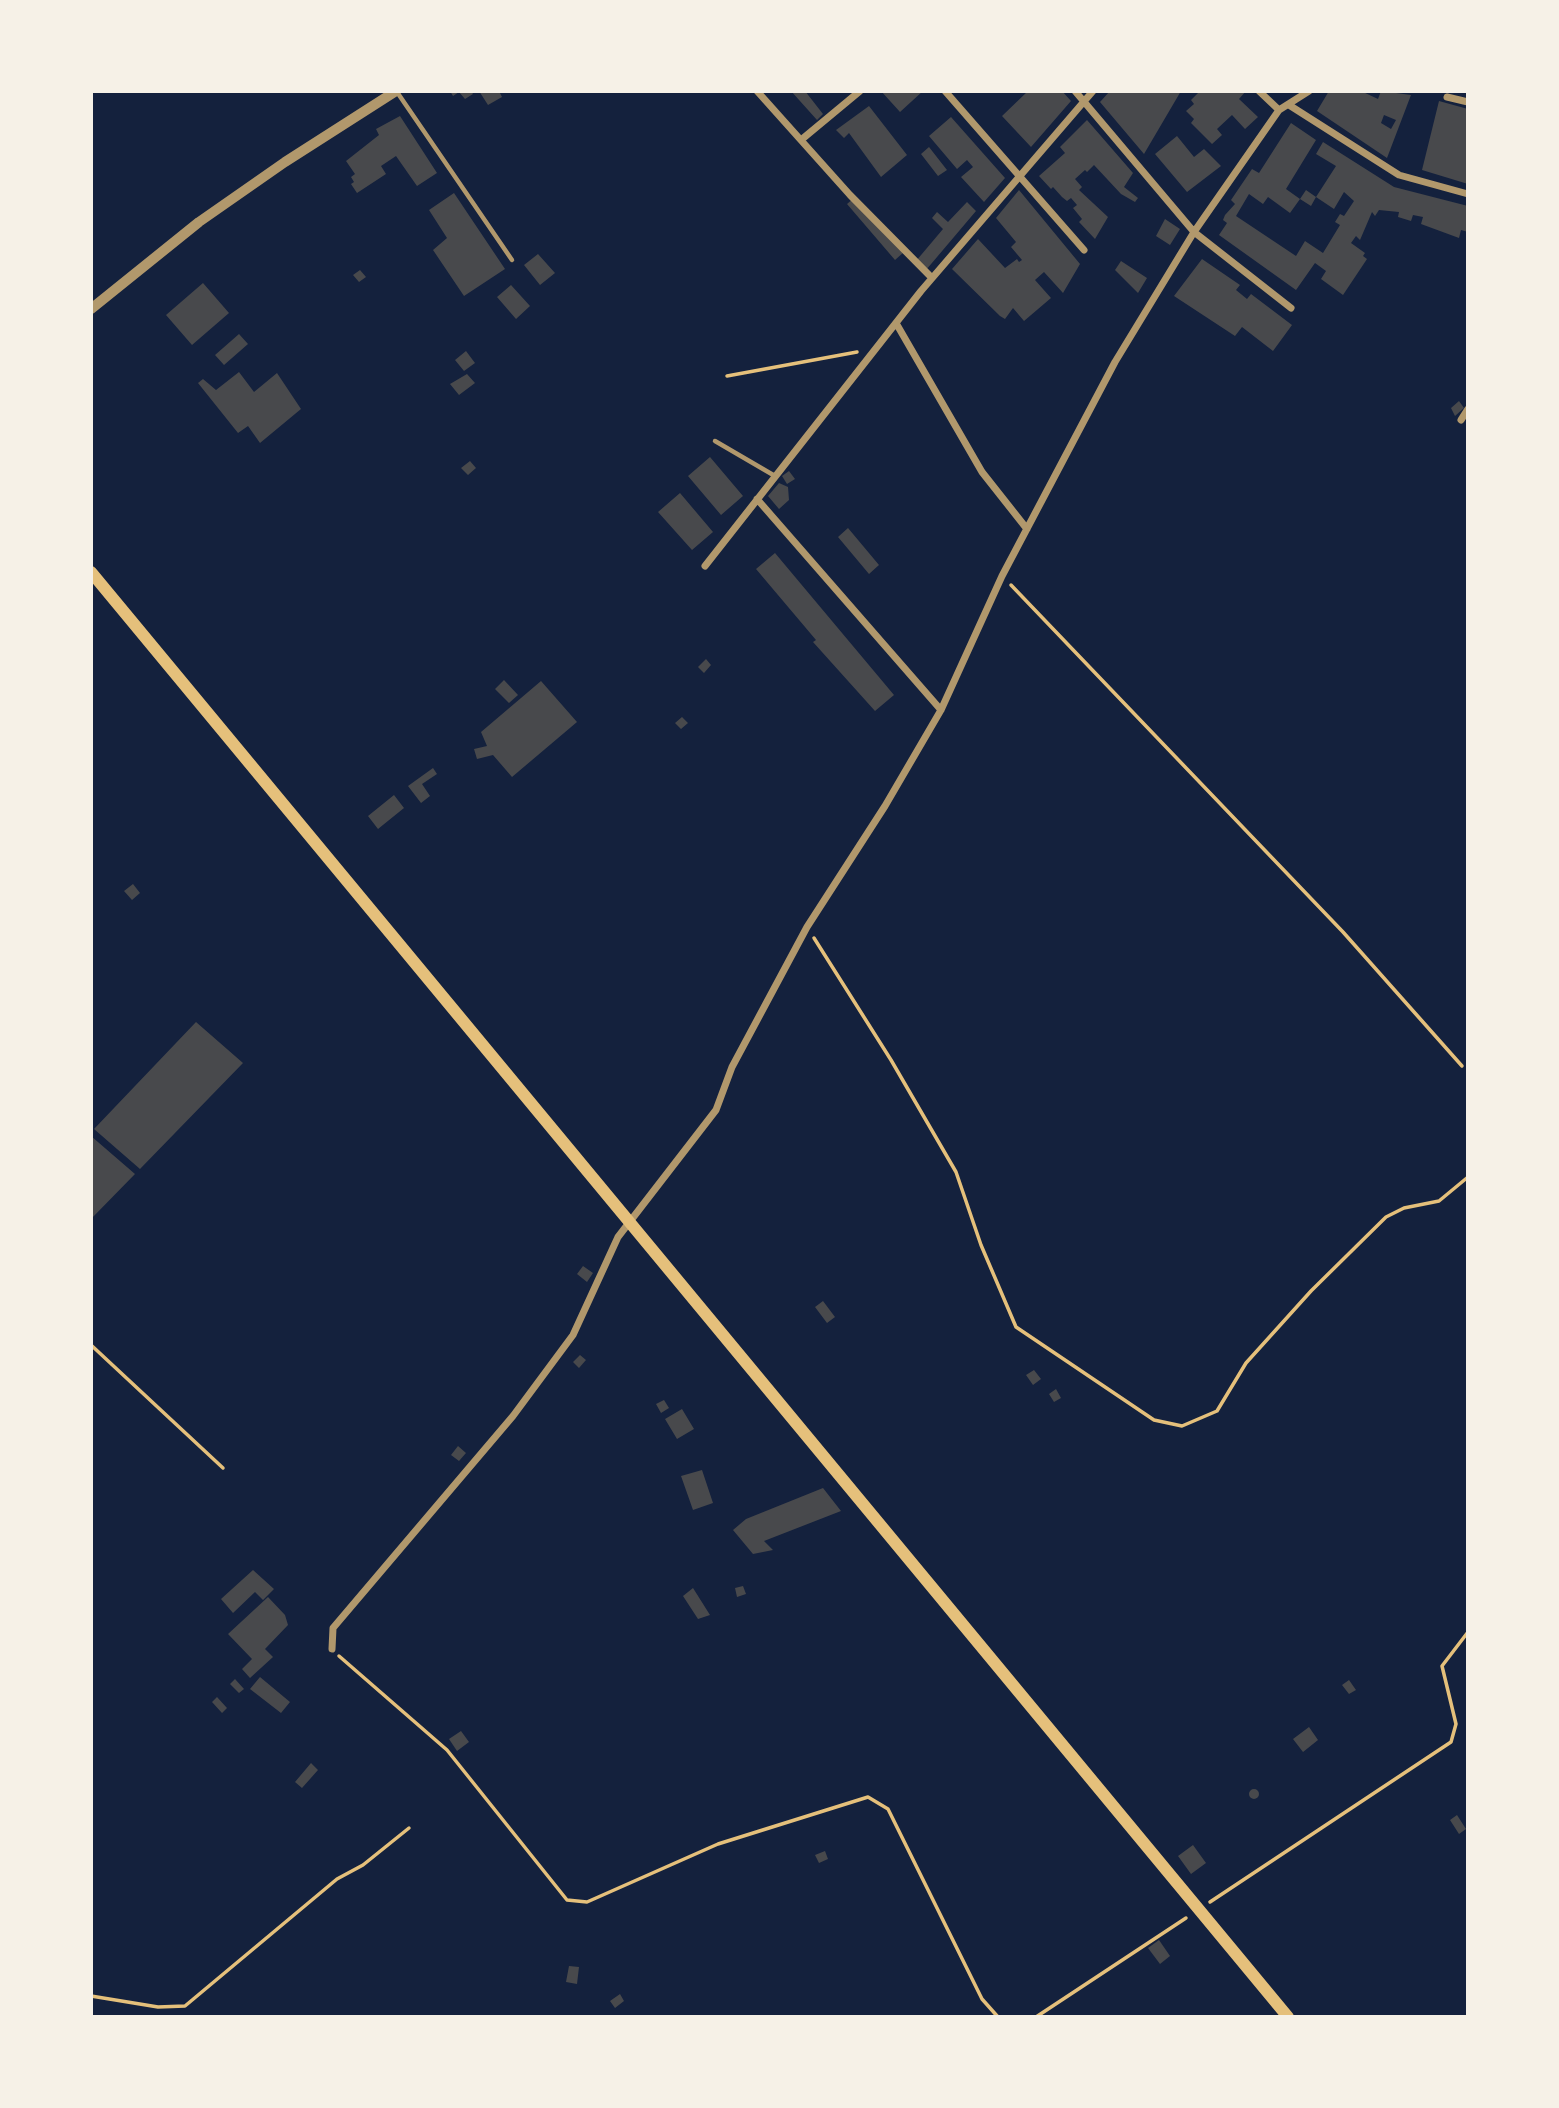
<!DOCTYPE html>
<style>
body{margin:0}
#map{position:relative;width:1559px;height:2108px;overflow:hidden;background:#14213d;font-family:Karla,sans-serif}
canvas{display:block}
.frame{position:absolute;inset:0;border:93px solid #f6f1e7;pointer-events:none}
</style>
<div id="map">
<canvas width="1559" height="2108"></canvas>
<div class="frame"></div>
</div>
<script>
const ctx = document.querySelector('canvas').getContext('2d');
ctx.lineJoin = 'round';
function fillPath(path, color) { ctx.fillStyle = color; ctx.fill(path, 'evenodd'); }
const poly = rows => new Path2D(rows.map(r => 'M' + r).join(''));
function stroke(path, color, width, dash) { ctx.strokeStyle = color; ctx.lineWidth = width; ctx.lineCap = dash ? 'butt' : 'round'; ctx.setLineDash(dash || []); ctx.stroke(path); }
const building = poly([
 [450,91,471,91,473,94,465,99,459,92,453,96],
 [479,91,499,91,502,97,488,105],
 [791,91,805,91,823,114,817,120],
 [881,91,923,91,900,112],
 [1028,91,1062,91,1071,101,1031,147,1002,116],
 [1110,91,1181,91,1144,154,1100,102],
 [1200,91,1246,91,1239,99,1258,117,1245,129,1232,115,1217,129,1222,135,1212,144,1191,123,1194,119,1186,111,1194,104,1191,100],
 [1329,91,1361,91,1378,99,1381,91,1411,95,1387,158,1317,111],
 [1384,115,1396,120,1391,129,1381,123],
 [1439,101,1468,109,1468,184,1422,170],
 [869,106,907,155,881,177,849,133,844,138,836,130],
 [400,116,437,173,417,186,396,156,381,166,386,174,357,193,351,184,354,182,351,177,355,174,346,161,379,135,376,129],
 [951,117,1005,178,984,202,961,177,973,167,967,160,957,169,929,136],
 [1087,120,1133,173,1124,187,1138,198,1135,202,1121,194,1094,165,1087,172,1085,170,1075,179,1082,187,1079,190,1108,217,1095,239,1079,222,1082,219,1073,208,1077,205,1071,198,1067,201,1062,197,1053,187,1051,189,1039,176,1065,153,1060,147],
 [1291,123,1316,140,1286,189,1300,199,1306,190,1316,197,1311,206,1300,199,1290,213,1268,197,1263,204,1249,194,1236,216,1296,256,1305,241,1323,253,1340,225,1335,222,1340,214,1344,216,1354,201,1344,192,1334,209,1316,197,1336,166,1316,154,1323,142,1394,187,1468,206,1468,232,1461,230,1459,238,1421,224,1423,217,1413,215,1411,221,1398,217,1399,212,1379,210,1375,216,1372,212,1360,240,1356,236,1351,243,1365,253,1363,256,1367,259,1343,295,1321,279,1326,271,1315,263,1296,290,1219,235,1227,223,1223,220,1225,215,1235,204,1231,200,1252,169,1259,173],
 [1177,136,1194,157,1204,149,1221,166,1187,192,1155,154],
 [929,147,947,170,938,176,921,154],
 [1019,190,1080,264,1063,293,1044,272,1035,280,1051,298,1024,321,1013,308,1005,319,1000,316,952,269,978,239,1005,268,1017,259,1019,262,1022,260,1011,247,1016,242,996,218],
 [454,193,505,269,464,296,433,250,447,238,429,210],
 [855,197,904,252,895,260,847,204],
 [967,202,976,211,926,270,916,261,943,229,932,218,937,212,948,222],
 [1165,219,1180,229,1170,245,1156,236],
 [538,254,555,273,540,285,524,265],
 [1202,259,1240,285,1236,290,1247,299,1251,294,1292,325,1273,351,1242,327,1235,336,1174,296],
 [1121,261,1147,278,1138,293,1115,270],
 [360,270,366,277,359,282,353,275],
 [203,283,229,313,192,345,166,315],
 [511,285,530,306,516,319,497,297],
 [239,334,248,344,224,365,215,355],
 [466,351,475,363,464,371,455,360],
 [239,372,254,392,277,373,301,409,260,443,248,426,238,433,198,383,203,379,216,390],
 [467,374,475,383,459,395,450,384],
 [1459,401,1464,408,1455,416,1451,408],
 [710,457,743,496,721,515,688,476],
 [470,461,476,468,468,475,461,468],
 [789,471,795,479,787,484,782,476],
 [779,483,788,487,789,500,779,509,768,496],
 [680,493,713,532,692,550,658,512],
 [848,528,879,565,869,574,838,537],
 [775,553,894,695,875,711,813,642,816,640,756,569],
 [706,659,711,665,704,673,698,667],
 [504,680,518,695,509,703,495,689],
 [541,681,577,722,512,777,493,755,477,759,474,749,487,746,481,732],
 [682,717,688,723,681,729,675,723],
 [433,768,437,774,422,784,430,796,421,803,408,786],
 [394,795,404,808,378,829,368,816],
 [133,884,140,893,132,900,124,891],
 [196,1022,243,1063,140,1169,94,1129],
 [91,1136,135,1174,91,1219],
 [583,1266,593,1273,587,1282,577,1274],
 [823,1301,835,1317,827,1323,815,1307],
 [580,1355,586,1360,579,1368,573,1362],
 [1034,1370,1041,1379,1033,1385,1026,1375],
 [1056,1389,1061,1398,1054,1402,1049,1394],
 [664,1400,669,1408,661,1413,656,1404],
 [682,1409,694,1429,677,1439,665,1419],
 [458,1446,466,1453,459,1461,451,1455],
 [702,1470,713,1503,693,1510,681,1476],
 [823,1488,841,1511,764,1541,773,1550,753,1554,733,1530,746,1519],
 [253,1570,274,1589,263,1600,255,1592,233,1613,221,1599],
 [743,1586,746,1594,737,1597,735,1588],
 [693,1588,710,1615,698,1619,683,1596],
 [268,1597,285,1615,288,1625,265,1649,273,1657,250,1678,242,1669,252,1659,228,1634],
 [260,1677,290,1702,281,1713,250,1689],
 [235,1679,244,1689,239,1693,230,1684],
 [1349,1680,1356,1690,1349,1694,1342,1685],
 [217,1697,227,1708,222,1713,212,1702],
 [1309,1727,1318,1740,1303,1752,1293,1739],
 [461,1731,469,1742,457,1751,449,1739],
 [311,1763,318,1770,302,1788,295,1782],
 '1249 1794a5 5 0 1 1 10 0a5 5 0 1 1-10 0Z',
 [1457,1815,1466,1829,1459,1834,1450,1820],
 [1193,1845,1206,1863,1191,1874,1178,1856],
 [825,1851,828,1859,819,1863,815,1855],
 [1159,1940,1170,1956,1160,1964,1148,1948],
 [569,1966,579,1967,577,1984,566,1982],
 [620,1994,624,2001,615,2008,610,2001]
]);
const path = poly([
 [727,376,857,352],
 [1011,585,1343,932,1462,1066],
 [814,938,891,1060,956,1172,981,1245,1016,1327,1154,1420,1182,1426,1217,1411,1246,1363,1311,1291,1386,1217,1404,1208,1439,1201,1468,1177],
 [91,1345,223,1468],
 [339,1656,447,1750,567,1900,587,1902,718,1844,868,1797,888,1809,982,1999,998,2017],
 [1210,1902,1451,1742,1456,1724,1442,1666,1468,1632],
 [91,1996,158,2007,185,2006,337,1879,363,1865,409,1828],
 [1036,2017,1186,1918]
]);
const service = poly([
 [397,92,512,260],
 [715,441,775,476]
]);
const minor = poly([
 [757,91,850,195,932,278],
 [945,91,1084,250],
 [1075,91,1194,232,1291,308],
 [1259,91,1279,110],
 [1447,97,1468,102],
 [1289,105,1399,175,1468,194],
 [801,140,860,91],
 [896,323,982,472,1027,529],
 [1461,420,1468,409],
 [757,499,941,710],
 [705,566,921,291,1093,91],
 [332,1649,333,1628,513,1416,573,1335,618,1237,716,1110,732,1067,807,927,885,806,941,710,1002,576,1115,362,1194,232,1279,110,1309,91]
]);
const tertiary = poly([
 [91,309,199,222,285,162,396,91]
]);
const secondary = poly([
 [91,572,1288,2017]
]);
fillPath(building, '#48494c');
stroke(path, '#e5c07b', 3.5);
stroke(service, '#b1986c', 4.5);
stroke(minor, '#b1986c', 7);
stroke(tertiary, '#b1986c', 10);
stroke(secondary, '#e5c07b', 12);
</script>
